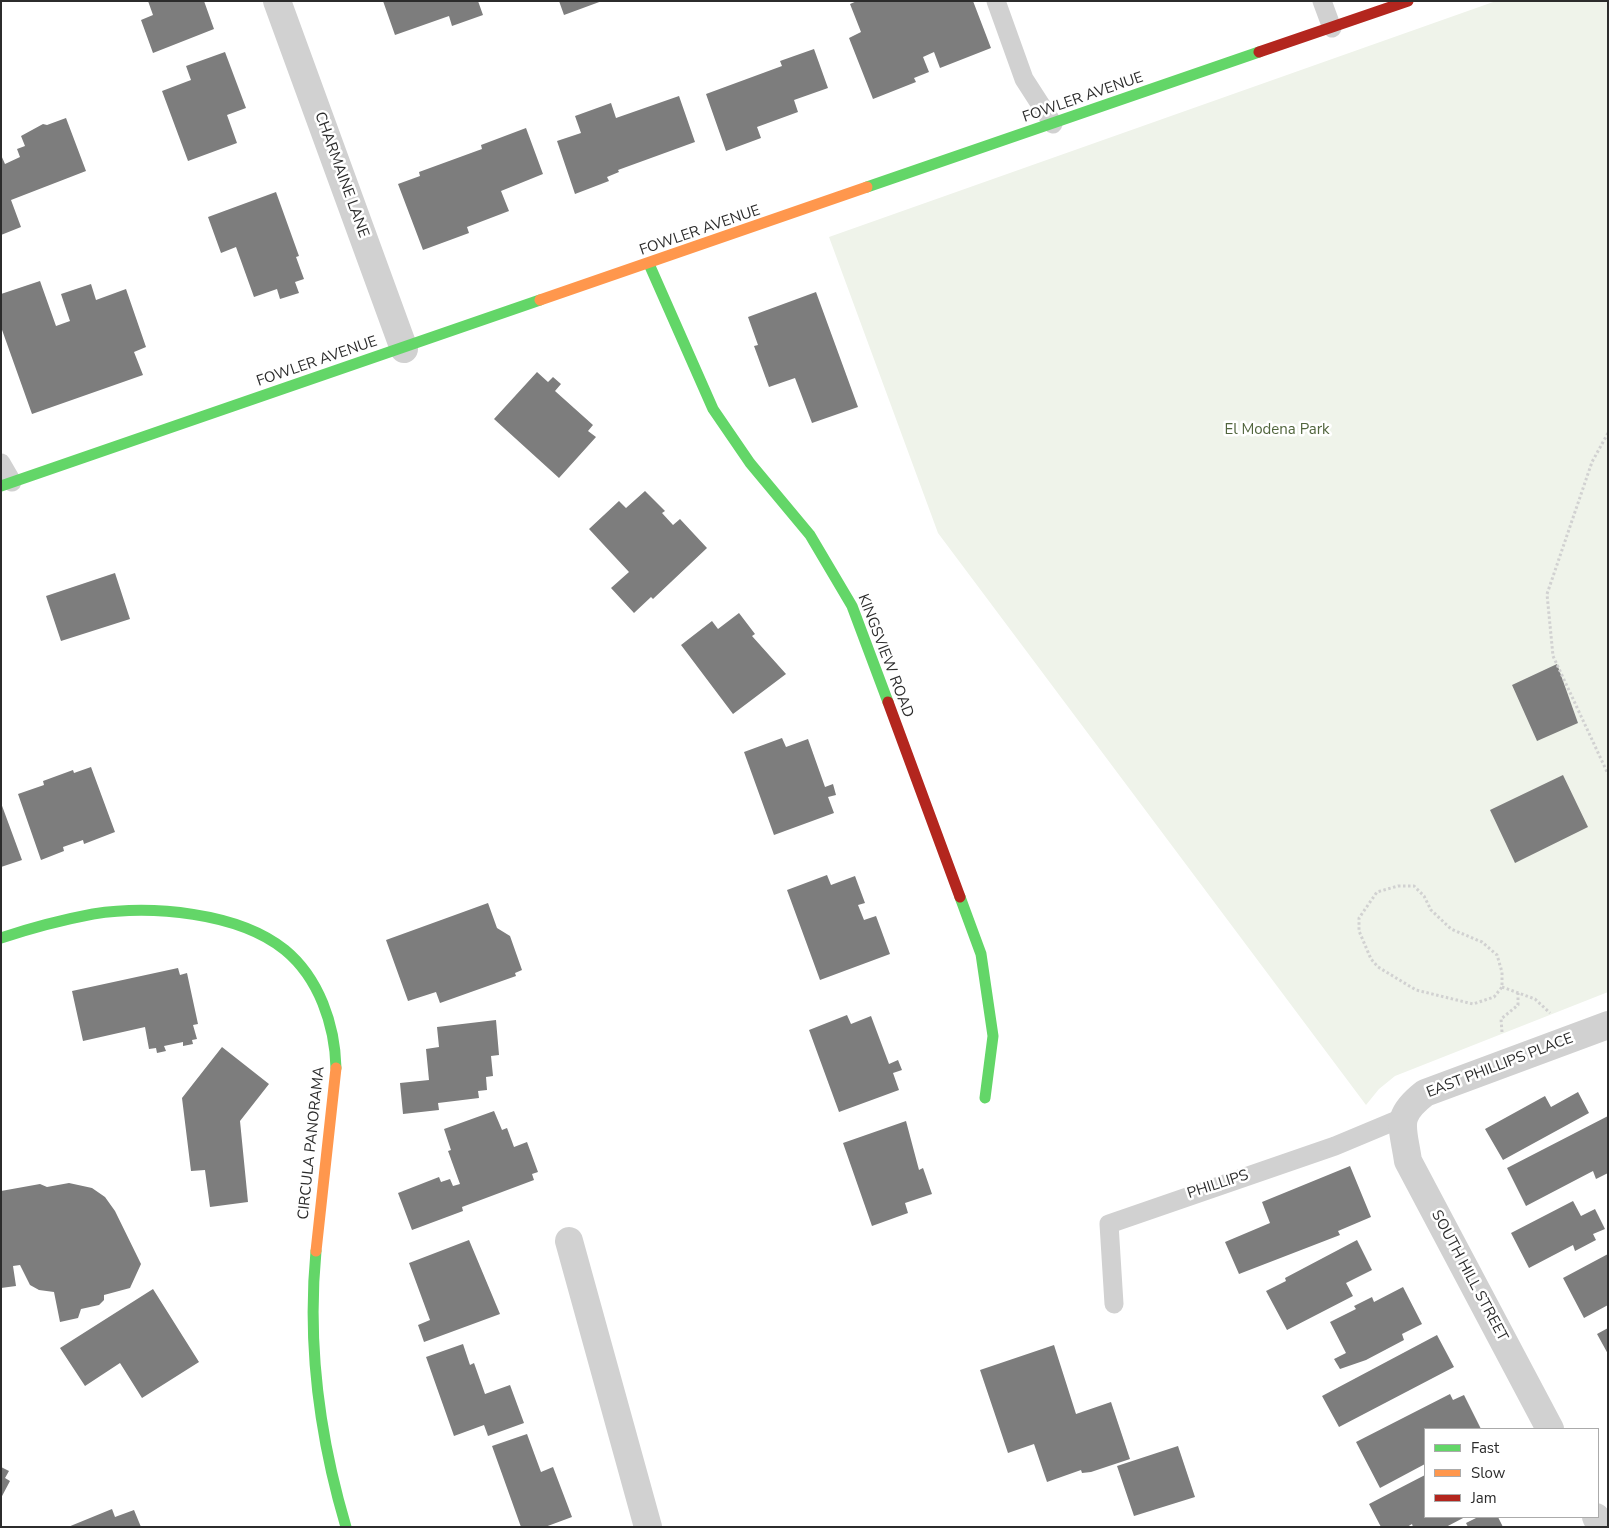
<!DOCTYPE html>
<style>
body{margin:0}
#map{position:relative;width:1609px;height:1528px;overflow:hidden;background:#fff;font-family:"Nunito Sans",sans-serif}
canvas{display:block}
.frame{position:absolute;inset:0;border:2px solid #2c2c2c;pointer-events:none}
.legend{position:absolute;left:1424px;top:1428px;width:175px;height:90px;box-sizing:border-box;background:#fff;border:1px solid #ababab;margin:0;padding:6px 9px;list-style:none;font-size:15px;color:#2c2c2c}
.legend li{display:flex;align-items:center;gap:10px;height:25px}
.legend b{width:25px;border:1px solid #ababab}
</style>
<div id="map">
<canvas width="1609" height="1528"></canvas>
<div class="frame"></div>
<ul class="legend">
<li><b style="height:6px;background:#63d668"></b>Fast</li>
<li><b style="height:6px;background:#ff974d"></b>Slow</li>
<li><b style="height:6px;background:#b3261e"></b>Jam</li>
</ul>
</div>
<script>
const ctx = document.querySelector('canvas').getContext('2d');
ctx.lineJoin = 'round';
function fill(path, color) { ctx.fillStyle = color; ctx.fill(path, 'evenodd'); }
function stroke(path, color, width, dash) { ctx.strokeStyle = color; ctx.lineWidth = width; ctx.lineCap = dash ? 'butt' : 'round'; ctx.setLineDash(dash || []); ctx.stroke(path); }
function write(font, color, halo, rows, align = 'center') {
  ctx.font = font + ' "Nunito Sans",sans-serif'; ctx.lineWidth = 5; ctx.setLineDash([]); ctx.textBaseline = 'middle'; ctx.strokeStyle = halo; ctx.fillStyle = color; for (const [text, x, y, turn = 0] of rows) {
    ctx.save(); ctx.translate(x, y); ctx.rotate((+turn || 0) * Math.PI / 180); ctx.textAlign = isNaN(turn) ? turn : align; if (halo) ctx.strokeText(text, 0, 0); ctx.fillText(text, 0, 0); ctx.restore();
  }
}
fill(new Path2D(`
 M1496,1h112v991l-213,84 -16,13 -13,16 -428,-572 -109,-296z`), '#eff3ea');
fill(new Path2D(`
 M148,1h56l10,28 -61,24 -12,-33 12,-5z
 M383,1h95l5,14 -31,11 -3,-10 -54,19z
 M559,1h43l-38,14z
 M857,1h116l18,47 -51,20 -6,-16 -11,5 6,15 -15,6 2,4 -43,17 -24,-61 12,-6 -11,-28z
 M814,49l14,39 -34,12 4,12 -41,15 4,11 -35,13 -20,-57 76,-28 -2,-5z
 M225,52l21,56 -19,7 10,28 -49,18 -26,-70 29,-11 -5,-14z
 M679,96l16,46 -77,28 1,2 -12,5 2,4 -34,13 -18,-53 24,-8 -6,-17 36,-13 5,15z
 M66,118l20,53 -75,29 10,27 -20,8v-80l4,9 15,-7 -3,-8 8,-3 -4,-10 22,-12 4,1z
 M526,128l17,46 -42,17 8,20 -42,16 2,6 -46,17 -25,-66 22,-8 -1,-4 63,-23 -1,-4z
 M276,192l23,64 -3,1 8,22 -9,3 4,11 -19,6 -3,-10 -23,8 -18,-50 -15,6 -13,-36z
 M40,281l16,45 14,-5 -9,-27 30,-10 5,16 30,-11 20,58 -12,5 9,23 -111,39 -31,-87v-33z
 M816,292l42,115 -46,16 -17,-45 -26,9 -15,-41 4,-1 -10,-28z
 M537,372l11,10 5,-5 8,7 -6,7 38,34 -5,6 8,6 -37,41 -65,-59z
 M645,491l20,20 -3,2 11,12 7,-6 27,29 -54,51 -2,-2 -17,16 -23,-25 18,-16 -40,-43 30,-28 7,7z
 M115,573l15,46 -69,22 -15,-45z
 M739,613l16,21 -3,2 34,38 -53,40 -52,-69 31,-24 6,8z
 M1557,664l21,59 -41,18 -25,-56z
 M782,738l4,9 22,-8 17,48 8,-3 3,11 -8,2 6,16 -60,22 -30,-83z
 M91,767l24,65 -31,12 -1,-4 -20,7 1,4 -23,9 -23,-66 26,-9 -1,-4 30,-11 1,3z
 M1563,775l25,52 -73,36 -25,-53z
 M1,803l21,57 -21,7z
 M827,875l4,10 24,-9 10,27 -7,2 6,15 12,-4 14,38 -70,26 -33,-90z
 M488,903l9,25 13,8 12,34 -7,3 1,3 -76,27 -4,-11 -28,9 -22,-61z
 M178,968l2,7 7,-2 11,51 -5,1 4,14 -5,1 1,4 -10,2v-4l-19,4 2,5 -9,2 -1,-5 -7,1 -4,-22 -62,14 -11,-50z
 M847,1015l4,9 20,-8 18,48 9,-4 4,10 -9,3 6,17 -60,22 -30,-82z
 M496,1020l3,35 -8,1 2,20 -7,1 1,13 -9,1 1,7 -41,5 1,7 -36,4 -3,-31 29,-3 -3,-31 13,-2 -2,-20z
 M222,1047l47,37 -29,37 8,81 -38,5 -5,-37 -14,1 -9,-73z
 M1578,1092l11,21 -86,47 -18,-31 60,-33 6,11z
 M494,1111l8,19 5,-2 7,19 13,-5 11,30 -6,2 2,6 -72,27 1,4 -51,19 -14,-37 41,-16 2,5 9,-3 3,7 7,-2 -12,-33 3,-1 -7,-21z
 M1608,1116v57l-12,6 -3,-8 -67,35 -19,-38z
 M906,1121l13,49 4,-2 9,26 -27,9 3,10 -36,13 -29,-83z
 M1350,1166l21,51 -33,14 2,4 -101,39 -14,-32 45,-19 -8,-21z
 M69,1183l23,5 13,9 10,14 26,53 -11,24 -26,7v5l-5,5 -18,4 -3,9 -18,4 -6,-30 -15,-2 -9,-5 -10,-20 -7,1 3,20 -15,2v-97l39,-7 7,3z
 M1573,1201l8,15 14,-7 10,20 -12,5 3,6 -21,11 -2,-6 -44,23 -18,-35z
 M469,1240l31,74 -76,28 -6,-17 12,-5 -21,-57z
 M1357,1240l15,30 -26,13 7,13 -66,34 -21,-39 20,-10 -1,-3z
 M1608,1254v51l-24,13 -21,-40z
 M1403,1287l19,37 -20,10 2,6 -38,20 -26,9 -6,-10 12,-6 -16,-31 26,-13 -2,-3 18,-9 2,5z
 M153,1289l46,73 -57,36 -22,-35 -35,23 -25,-38z
 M1608,1328v26l-11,-20z
 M1437,1335l17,32 -115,60 -17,-31z
 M463,1344l7,21 4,-2 11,31 25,-9 14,38 -36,13 -4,-11 -30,11 -28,-79z
 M1054,1345l22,69 35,-12 19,57 -39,13 -9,1 -1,-3 -34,12 -13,-38 -26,9 -28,-83z
 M1450,1394l3,6 11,-5 17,34h-56v35l-45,24 -24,-46z
 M527,1434l14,38 12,-5 19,50 -27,10h-24l-29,-81z
 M1178,1446l17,51 -61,19 -17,-50z
 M1,1467l8,4 -4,7 5,3 -9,17z
 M1425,1475v42h40l-19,10h-33l-1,-3 -5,3h-26l-12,-23z
 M112,1509l3,8 19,-7 7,17h-73z
 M1478,1517h20l5,10h-35l-2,-4z`), '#7d7d7d');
stroke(new Path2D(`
 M1608,433l-16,29 -45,132 6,62 55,118
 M1398,886h16l10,10 7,14 20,19 31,13 15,13 5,17v15l-8,10 -21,7 -57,-14 -38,-23 -7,-8 -12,-28v-13l18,-26z
 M1502,987l33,12 15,14
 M1502,1032l-1,-13 17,-14v-12`), '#d1d1d1', 3, [2.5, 2.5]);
stroke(new Path2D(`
 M996,1l28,78 29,45
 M1322,1l10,27
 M1,463l11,19
 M1114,1304l-5,-80 226,-78 67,-28`), '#d1d1d1', 19);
stroke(new Path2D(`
 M277,1l127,348
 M569,1241l79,286
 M1550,1429l-142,-268c-5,-35 -14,-44 17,-68l183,-68
 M1596,1517l5,10`), '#d1d1d1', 28);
stroke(new Path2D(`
 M867,187l392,-135
 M649,264l64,145 37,54 60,72 42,71 36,96
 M1,486l539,-186
 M960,897l21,57 12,82 -8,62
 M1,938c30,-10 60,-18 92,-24 58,-9 145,-2 192,36 34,28 50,75 51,118
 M316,1251c-9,94 3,185 30,276`), '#63d668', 11);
stroke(new Path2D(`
 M540,300l327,-113
 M316,1251l20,-183`), '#ff974d', 11);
stroke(new Path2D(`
 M1259,52l149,-51
 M888,702l72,195`), '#b3261e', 11);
write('15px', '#2c2c2c', '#fff', [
 ["FOWLER AVENUE",1083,98,-19],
 ["CHARMAINE LANE",341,175,70],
 ["FOWLER AVENUE",700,231,-19],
 ["FOWLER AVENUE",317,362,-19],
 ["KINGSVIEW ROAD",885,656,69],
 ["EAST PHILLIPS PLACE",1500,1066,-21],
 ["CIRCULA PANORAMA",312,1143,-84],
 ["PHILLIPS",1218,1185,-18],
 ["SOUTH HILL STREET",1469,1276,62]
]);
write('15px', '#50643c', '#fff', [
 ["El Modena Park",1277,430]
]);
</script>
